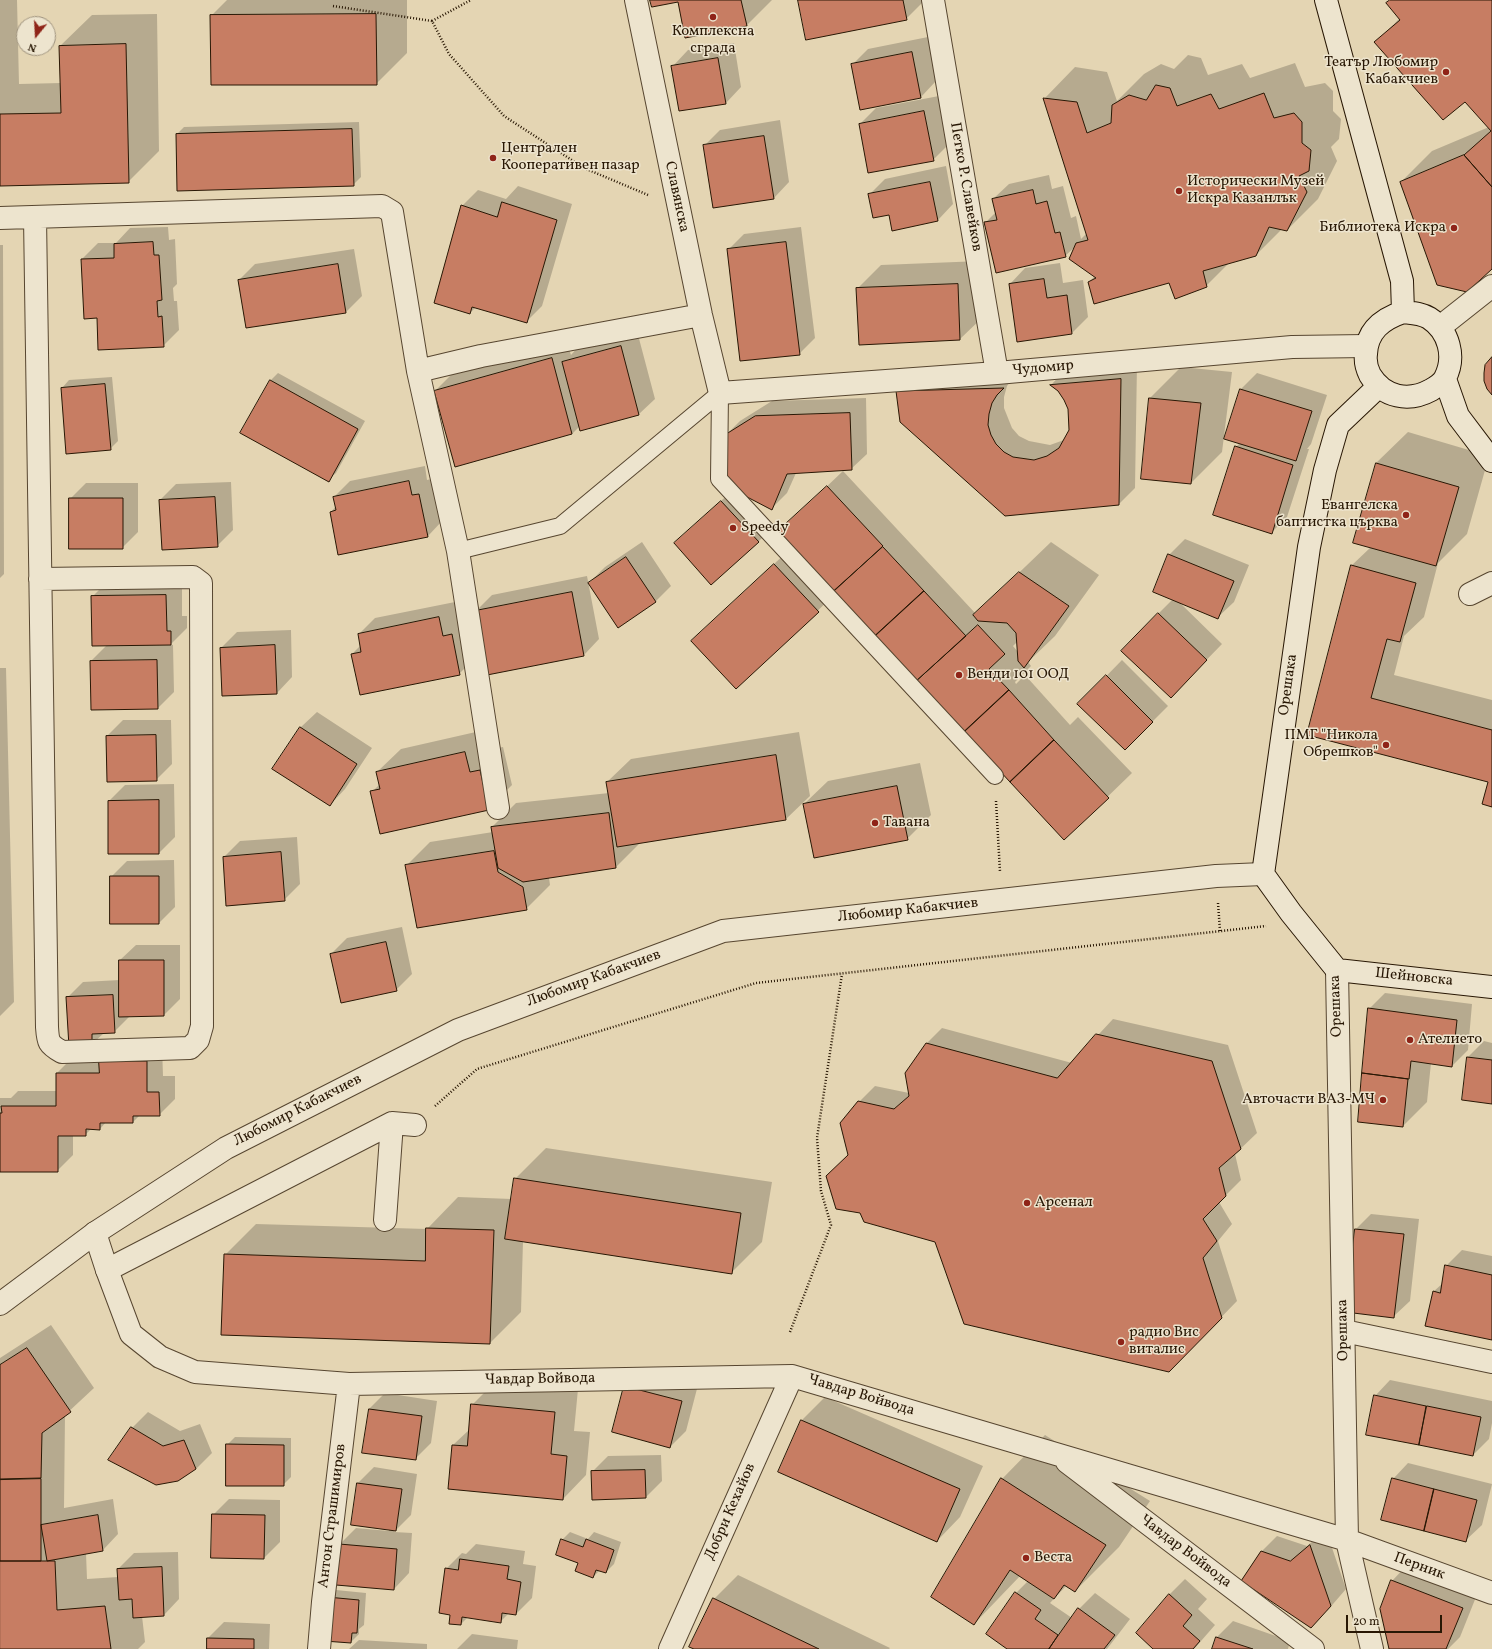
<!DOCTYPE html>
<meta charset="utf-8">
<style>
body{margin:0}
#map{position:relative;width:1492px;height:1649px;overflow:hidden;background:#e4d5b3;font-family:Vollkorn,serif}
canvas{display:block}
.north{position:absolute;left:16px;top:16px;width:40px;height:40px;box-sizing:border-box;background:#ede4ce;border:1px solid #9e927d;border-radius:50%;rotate:198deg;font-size:11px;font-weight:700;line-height:16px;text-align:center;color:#281704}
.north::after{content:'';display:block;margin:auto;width:14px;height:18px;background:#8f2418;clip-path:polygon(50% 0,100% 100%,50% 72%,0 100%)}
.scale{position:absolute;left:1346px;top:1615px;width:96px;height:18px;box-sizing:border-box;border:2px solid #281704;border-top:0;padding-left:5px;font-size:12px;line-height:14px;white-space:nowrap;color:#281704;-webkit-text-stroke:3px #ede4ce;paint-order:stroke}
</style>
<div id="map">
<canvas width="1492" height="1649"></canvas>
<div class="north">N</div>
<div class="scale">20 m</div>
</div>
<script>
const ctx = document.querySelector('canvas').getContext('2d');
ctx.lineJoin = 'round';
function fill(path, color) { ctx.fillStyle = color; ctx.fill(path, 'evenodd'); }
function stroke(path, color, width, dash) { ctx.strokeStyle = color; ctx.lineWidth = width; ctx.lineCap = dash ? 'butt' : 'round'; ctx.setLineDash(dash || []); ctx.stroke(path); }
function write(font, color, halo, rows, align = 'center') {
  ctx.font = font + ' Vollkorn,serif'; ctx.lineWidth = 3; ctx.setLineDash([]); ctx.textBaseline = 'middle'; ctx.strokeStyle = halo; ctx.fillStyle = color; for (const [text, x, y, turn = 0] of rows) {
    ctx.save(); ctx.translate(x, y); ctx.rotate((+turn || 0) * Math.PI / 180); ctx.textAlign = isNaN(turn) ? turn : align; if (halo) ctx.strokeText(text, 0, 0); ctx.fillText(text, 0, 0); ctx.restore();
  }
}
fill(new Path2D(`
 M0,0h17l2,84 42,-1 -1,-37 32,-31 65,-1 2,137 -31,31 -128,3z
 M227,0h180v53l-31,31 -165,-68z
 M652,0h120l-26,26 -67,-25z
 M799,0h126l-19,19z
 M1391,0h101v268l-91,-86 31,-31 57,-24 -24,-27 -89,-58 24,-24z
 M928,37l8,44 -15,16 -69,-32 16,-16z
 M734,43l7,44 -15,16 -53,-37 15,-16z
 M1188,55l13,3 7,17 34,-11 8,14 45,-15 10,24 20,-4 8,8v20l8,8 -2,20 -8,8 6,14 -19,38 -31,31 -5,-1 -26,26 -27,8 -23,23 -37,-4h-80l6,-6 -19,-30 -11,10 -80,-33 11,-11 -3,-13 16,-15 40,-9 3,14 11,-3 8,32 5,-2 5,23 6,-6 -42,-135 30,-31 32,5 10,29 27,-27 17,-10 13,5z
 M939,96l10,48 -16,16 -73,-36 16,-16z
 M780,120l9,62 -15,16 -70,-52 16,-16z
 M359,122l2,55 -8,8 -176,-51 7,-7z
 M946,166l7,38 -15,16 -69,-25 16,-16z
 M518,186l54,18 -30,102 -16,16 -50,-15 -6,6 -8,-107 16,-16 28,9z
 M168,227l1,13 6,-1 2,45 -4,4 1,13h3l2,29 -16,16 -65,-29 -16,-58 16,-16h18l14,-15z
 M801,227l14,111 -16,16 -71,-104 16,-16z
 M0,245h3l1,329 -4,4z
 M354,249l8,47 -16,16 -99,15 -8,-47 16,-16z
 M981,261l3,55 -24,23 -100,5 -3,-55 24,-24z
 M1060,263l3,20 20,-3 5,37 -16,16 -62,-49 15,-16z
 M637,331l18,68 -16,15 -59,12 -8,8 -137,-43 16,-16 116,-32 4,12 8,-9z
 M1137,364l-2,124 -16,16 -114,11 -108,-124 115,-12 -5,7 -3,11v11l8,20 7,8 10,5 21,4 14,-5 5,-10v-21l-4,-10 -7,-8 -7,-6 15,-16z
 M1181,367l51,5 -10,80 -31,31 -49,-5 8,-80z
 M278,373l87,48 -29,52 -8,7 -58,-99z
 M1257,373l70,22 -16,49 -4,5h2l-22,68 -16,16 -35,-86 4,-4 -15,-5 16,-49z
 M112,377l6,64 -8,8 -48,-61 7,-8z
 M866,398l1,56 -16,15 -55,4 -9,20 -16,16 -25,-13 28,30 -16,16 -83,1 59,-54 -10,-52 16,-16 32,-20z
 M1408,432l81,24 -22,78 -29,29 -14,54 -20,19 -10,39 98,25v106l-3,-25 -181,-47 43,-168 20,-19 5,-84z
 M425,466l2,14 8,-2 8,42 -15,16 -97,-24 5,-6 -2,-9 16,-16z
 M843,471l133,143 75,-72 48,33 -44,61 -27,26 3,4 -16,16 1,2 9,-9 45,50 8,-8 54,56 -68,66 -138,-166 -1,-1 -9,7 -136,-148zM1018,641v11l-5,-6z
 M231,482l2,48 -16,16 -57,-46 16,-16z
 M86,483h52v49l-16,16 -52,-49z
 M1185,539l64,26 -15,37 -16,15 -40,-16 44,43 -36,37 -28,-67 15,-15 -4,-44z
 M642,542l29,44 -16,16 -66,-19 16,-16z
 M790,549l44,46 -97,93 -29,-62z
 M587,576l12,63 -15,16 -108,-44 16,-16z
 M182,579v37h5v12l-17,17h3l1,47 -16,16 -67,-47 16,-16 -15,-48 16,-16z
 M455,602l20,56 -16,16 -107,-20 9,-9 -2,-11 16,-16z
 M291,630l1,47 -15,16 -56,-45 16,-16z
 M1122,660l46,46 -43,43 -46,-45z
 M0,668h6l8,334 -14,14z
 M317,712l55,36 -27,41 -15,16 -56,-36 27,-42z
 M123,720h48l1,44 -16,16 -49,-44z
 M489,729l4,20 10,-2 9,38 -24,24 -116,-17 8,-8 -3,-12 24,-23z
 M799,732l11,64 -24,23 -146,24 -24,24 -67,11 1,7 -24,24 -120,-43 24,-24 63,-10 -1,-5 24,-24 93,-10 -2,-11 24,-23z
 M920,763l11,52 -24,24 -103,-35 24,-23z
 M174,784l1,53 -16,16h-50v-52l16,-16z
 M297,837l3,47 -16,16 -60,-43 16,-16z
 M174,860l1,47 -16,16 -48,-46 16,-16z
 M402,927l10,47 -16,16 -65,-36 16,-16z
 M136,945h44v54l-16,16 -34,1 -16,16 -10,1 -12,11 -25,-46 16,-16 37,-2v-20z
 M1385,993l87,11 -4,46 -16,16 -21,-3 -4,39 -24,24 -40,-52 6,-65z
 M1113,1019l115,26 29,88 -22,21 6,26 -22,22 13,22 -14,17 19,60 -68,70 -233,-130 -87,-86 10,-53 16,-16 34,7 17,-49 16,-16 130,35z
 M1484,1041l8,2v60l-24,-46z
 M162,1046l1,30h12v23l-16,16h-19l-7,7h-27l-6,7 -8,-1 -7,7h-12v20l-16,16h-57v-73h11l7,-7h39v-18l16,-16z
 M546,1148l226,34 -10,60 -31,31 -208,-32 -2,71 -31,31 -265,-88 31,-31 171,5 31,-32 54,2 3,-20z
 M1371,1214l48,5 -9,82 -16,15 -39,-86z
 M1462,1250l30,6v83l-59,-47 10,-9 3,-17z
 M51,1325l43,63 -29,27 -1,93 49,-9 5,35 -15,16 -17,3 1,26 31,-2v-8l16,-16 44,-1 1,47 -15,16 -22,1 3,26 -7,7h-138v-291z
 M1390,1380l102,21v22l-3,16 -16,16 -106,-21 8,-38z
 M496,1381l82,8 -4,42 16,1 -4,43 -23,24 -110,-54 17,-16 2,-24z
 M698,1385l-12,46 -16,16 -45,-60z
 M385,1393l52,8 -6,42 -16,16 -52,-7 6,-43z
 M825,1397l158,69 -23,51 -23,24 -135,-121z
 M148,1412l32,19 20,-7 12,29 -16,16 -64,-41z
 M1045,1435l105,66 -31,46 -44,44 -8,-6 -17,18 22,15 7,-9 16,-16 35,26 -23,30h-99l8,-56 12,-12 -8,-5 -46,48 28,-145z
 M235,1437l56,1v39l-8,8 -56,-40z
 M661,1455l1,26 -16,16 -54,-25 16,-16z
 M1408,1463l84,21 -10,41 -16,15 -73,-61z
 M374,1467l43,7 -6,41 -17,17 18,1 -3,40 -15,16 -54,-45 16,-16 33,3v-2l-37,-5 6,-41z
 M229,1499l51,1v42l-16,16 -51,-43z
 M1326,1530l20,59 -19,22 -66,-59 16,-16 30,10z
 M570,1532l18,7 6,-7 27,10 -7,22 -8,8 -6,-2 -7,7 -14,-14 -17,-23z
 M476,1544l49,7 -2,13 13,2 -4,32 -16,16 -7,-1 -9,9 -32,-5 -7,7 -15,-55 16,-16 4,1z
 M1407,1565l71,27 -18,45 -12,12h-58l2,-68z
 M738,1575l152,73 -1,1h-193l18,-50z
 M1185,1579l22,20 -9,10 17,16 -21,24h-39l14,-54z
 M336,1590l30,3 -2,32 -5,4v5l-8,8 -23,-44z
 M1233,1621l57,20 -2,8h-74l3,-12z
 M224,1622l46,2 -1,25h-61v-11z
 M472,1634l46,6 -1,9h-60z
 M359,1640l68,4v5h-78z`), '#0003');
const building = new Path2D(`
 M650,0h91l6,26 -62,12 -7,-36 -26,5z
 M798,0h105l4,20 -101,20z
 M1390,0h102v187l-28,-32 27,-24 -26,-29 -22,18 -69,-78 26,-22 -14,-17z
 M376,14l1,71h-166l-1,-70z
 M126,44l3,139 -129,3v-72l61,-1 -2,-67z
 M912,52l9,46 -61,12 -9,-46z
 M718,58l8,46 -47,7 -8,-45z
 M1156,85l14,3 7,18 34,-12 8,15 45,-16 10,25 20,-5 8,9v21l9,7 -2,21 -10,5 8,16 -20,39 -18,-4 -13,29 -53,15 4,16 -32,12 -6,-16 -75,21 -6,-22 8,-4 -27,-19 7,-16 12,-3 -45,-142 34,4 10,31 24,-10 1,-18 17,-10 17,5z
 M924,111l10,50 -66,12 -9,-49z
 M352,129l2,57 -177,5 -1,-57z
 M764,136l10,63 -61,9 -10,-63z
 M1464,155l28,32v82l-25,23 -30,-7 -37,-103z
 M930,182l8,39 -46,10 -3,-16 -16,3 -5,-24z
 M1033,190l3,14 11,-3 8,32 5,-1 6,25 -70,16 -12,-51 13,-2 -5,-21z
 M502,202l55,18 -30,103 -55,-16 -2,7 -36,-11 27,-98 36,12z
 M153,242l1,13h5l3,45 -5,1 1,16 4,-1 2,31 -66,3 -1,-32 -13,1 -3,-60 33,-1v-14z
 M786,242l14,113 -60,6 -13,-112z
 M338,264l8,49 -100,15 -8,-48z
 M1044,279l3,19 20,-3 5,39 -55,8 -8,-58z
 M958,284l2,56 -101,5 -3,-57z
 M621,346l18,69 -59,16 -18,-69z
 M1492,357v38l-5,-6 -3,-8v-8l1,-8z
 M552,358l20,76 -117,33 -21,-76z
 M1121,379l-2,126 -114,11 -105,-94 -4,-31 108,-3 -7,7 -5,8 -3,11 -1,11 3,10 5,9 8,8 9,5 21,3 13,-4 12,-8 10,-18 -1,-21 -4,-9 -6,-9 -8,-6z
 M270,380l88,49 -29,53 -89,-49z
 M105,384l6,66 -45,4 -5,-66z
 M1240,389l72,22 -16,50 -72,-22z
 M1149,398l52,5 -10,81 -50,-5z
 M850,413l2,57 -65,4 -15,36 -44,-23 -5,-51 32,-20z
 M1235,446l58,19 -21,69 -59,-19z
 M1376,463l83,24 -23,79 -83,-23z
 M409,481l3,14 7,-1 9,43 -90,18 -8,-43 6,-2 -3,-13z
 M827,486l56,60 -49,45 -56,-60z
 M215,497l3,50 -56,3 -3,-50z
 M69,498h54v51h-54z
 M721,501l38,41 -48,43 -37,-42z
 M883,547l41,44 -49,45 -41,-45z
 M1168,554l66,27 -16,38 -65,-27z
 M626,557l30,45 -38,26 -30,-45z
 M774,564l45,48 -83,77 -45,-48z
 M1351,565l65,18 -16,59 -13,-3 -16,59 121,32v77l-10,-3 6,-22 -181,-47z
 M1019,572l50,34 -45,62 -6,-7 -2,-28 -9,-10 -29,-2 -5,-6z
 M924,591l42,45 -50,45 -41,-45z
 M572,592l12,64 -97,19 -12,-64z
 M166,595l1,36h4v14l-79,1 -1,-50z
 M1158,613l49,47 -36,38 -50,-47z
 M439,617l4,19 9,-2 8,41 -100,20 -9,-41 10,-2 -3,-18z
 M978,625l27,29 -16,15 20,21 -45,42 -47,-51z
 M275,645l2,49 -55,2 -2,-48z
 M157,660l1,49 -67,1 -1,-49z
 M1106,675l47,47 -28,28 -48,-46z
 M1009,690l45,50 -44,42 -46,-50z
 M300,727l57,37 -27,42 -58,-37z
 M156,735l1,46 -50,1 -1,-46z
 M1054,740l55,58 -45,42 -54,-58z
 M465,752l5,20 10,-2 9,40 -109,24 -10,-43 10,-2 -4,-17z
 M776,755l10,65 -169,27 -11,-65z
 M897,786l11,54 -94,18 -11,-54z
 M159,800v54h-51v-53z
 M609,813l7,55 -93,14 -25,-14 -7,-41z
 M494,851l4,21 25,15 4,23 -110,18 -12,-63z
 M281,852l4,49 -59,5 -3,-49z
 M110,876h49v48h-49z
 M386,942l11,49 -56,12 -11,-49z
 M119,960h45v56l-45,1z
 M113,995l2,38 -23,1v11l-23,2 -3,-50z
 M1368,1008l89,12 -5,47 -41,-6 -2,18 -47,-6z
 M1096,1034l116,27 29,88 -22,19 7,28 -23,23 14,22 -14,17 19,60 -53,54 -205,-48 -29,-82 -71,-20 -4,-9 -24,-4 -10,-33 22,-21 -8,-32 18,-22 36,8 15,-13 -4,-23 21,-30 131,35z
 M1467,1057l25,3v44l-30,-4z
 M99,1061h48v31h12l1,24h-27v7h-33v7l-14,-1v7h-28v36h-58v-59h2l-1,-7h55v-33h43z
 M1362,1073l46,6 -5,48 -45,-5z
 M514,1178l227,35 -9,61 -227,-35z
 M426,1228l68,2 -4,114 -269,-9 3,-81 201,7z
 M1355,1229l49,5 -10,84 -49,-6z
 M1445,1265l47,10v65l-67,-14 8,-35 7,2z
 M27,1348l44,64 -29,21 -1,45 -41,1v-114z
 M624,1386l58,15 -12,47 -58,-16z
 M1374,1395l52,11 -7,39 -53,-10z
 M471,1404l84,8 -4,42 16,2 -4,44 -115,-11 4,-44 15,1z
 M1427,1406l54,11 -8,39 -54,-11z
 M369,1409l53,7 -6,44 -54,-7z
 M801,1420l159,69 -23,53 -159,-70z
 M131,1427l32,19 21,-6 12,29 -18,12 -22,4 -48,-25z
 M226,1444l58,1v41h-58z
 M645,1470l1,28 -54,2 -1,-29z
 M1001,1478l105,67 -31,47 -11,-7 -10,14 -44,-29 -36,55 -43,-28z
 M1392,1478l42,11 -10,42 -43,-11z
 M41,1479v82h-41v-81z
 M357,1483l45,6 -6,42 -45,-6z
 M1434,1489l43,11 -11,42 -42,-11z
 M212,1514l53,1 -1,44 -53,-1z
 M98,1515l5,36 -56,10 -6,-36z
 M561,1539l22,8 3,-8 28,11 -8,23 -10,-3 -3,8 -18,-7 3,-8 -22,-8z
 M339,1544l58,5 -3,41 -58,-5z
 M1310,1545l21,61 -20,22 -70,-47 20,-30 29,10z
 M460,1559l49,7 -2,13 14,3 -5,33 -14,-2 -1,10 -39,-6 -1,8 -12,-1 1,-9 -11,-2 6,-45 13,2z
 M0,1561h55l2,49 48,-4 6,43h-111z
 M162,1567l2,49 -31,2 -1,-19 -13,1 -2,-31z
 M1391,1580l72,28 -17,41h-57l-9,-40z
 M1015,1592l26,18 -6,9 23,16 -9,14h-42l-21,-15z
 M1169,1594l23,21 -9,11 17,15 -7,8h-40l-17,-16z
 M327,1597l32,3 -2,33h-5l-1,10 -27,-2z
 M713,1598l106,51h-125l-5,-2z
 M1078,1608l37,27 -11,14h-55z
 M1216,1637l37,12h-41z
 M207,1638l47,1v10h-47z`);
fill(building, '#c77d63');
stroke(building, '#281704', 1);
const service = new Path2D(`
 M720,393l-1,86 276,297
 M458,551l102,-25 160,-133`);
const pedestrian = new Path2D(`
 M1440,327l52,-41
 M1470,594l22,-11
 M385,1220l7,-97
 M107,1270l285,-147 23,2`);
const minor = new Path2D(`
 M636,0l65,315 19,78 277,-20 295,-26 74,-1
 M933,0l64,373
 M35,217l12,810c1,15 1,17 15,25l128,-4 8,-8 4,-14 -1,-443 -8,-6 -153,2
 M0,218l382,-12 10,6 26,159 40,180 40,257
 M418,371l63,-15 220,-41
 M1337,970l10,570 25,109
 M95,1233l12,37 24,64 29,23 35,15 154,12 443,-8 555,164 145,53
 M1344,1331l148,31
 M1067,1462l246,187
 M319,1649l4,-47 26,-218
 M670,1649l122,-273`);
const tertiary = new Path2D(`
 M0,1304l95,-71 131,-85 232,-118 265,-99 493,-55 47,-2`);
const secondary = new Path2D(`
 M1326,0l76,281 1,31
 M1403,312c9,1 18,1 26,6 20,13 27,39 16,60 -2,4 -9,9 -14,12 -22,12 -47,8 -61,-15 -3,-6 -5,-14 -4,-21 1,-23 16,-35 37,-42z
 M1445,379l13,37 34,45
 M1379,386l-41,39 -13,45 -16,77 -46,327 28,39 46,57 155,17`);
stroke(service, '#574630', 18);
stroke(pedestrian, '#574630', 24);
stroke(minor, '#574630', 24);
stroke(tertiary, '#574630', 24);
stroke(secondary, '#281704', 24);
stroke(new Path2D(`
 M333,6l99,15 17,33 55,62 80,52 64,27
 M432,21l39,-21
 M996,801l4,71
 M1218,903l2,28
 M435,1106l42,-37 279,-86 510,-57
 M790,1332l41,-107 -10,-34 -4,-53 25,-164`), '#281704', 2.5, [1, 2]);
stroke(service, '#ede4ce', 16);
stroke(pedestrian, '#ede4ce', 22);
stroke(minor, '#ede4ce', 22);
stroke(tertiary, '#ede4ce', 22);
stroke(secondary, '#ede4ce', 22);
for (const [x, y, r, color] of [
 [713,17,4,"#8f2418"],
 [1446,72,4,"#8f2418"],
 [493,158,4,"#8f2418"],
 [1179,191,4,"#8f2418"],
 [1454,228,4,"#8f2418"],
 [1406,515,4,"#8f2418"],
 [733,528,4,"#8f2418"],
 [959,675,4,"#8f2418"],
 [1386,745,4,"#8f2418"],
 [875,823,4,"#8f2418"],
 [1410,1040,4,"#8f2418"],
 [1383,1100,4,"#8f2418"],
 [1027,1203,4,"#8f2418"],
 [1121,1342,4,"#8f2418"],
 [1026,1558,4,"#8f2418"]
]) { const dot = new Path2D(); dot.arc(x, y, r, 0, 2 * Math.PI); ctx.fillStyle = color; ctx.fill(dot); stroke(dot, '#ede4ce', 1.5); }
write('15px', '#281704', '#ede4ce', [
 ["Комплексна",713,32,"center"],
 ["сграда",713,49,"center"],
 ["Театър Любомир",1438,63,"right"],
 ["Кабакчиев",1438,80,"right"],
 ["Централен",501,149],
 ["Кооперативен пазар",501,166],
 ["Исторически Музей",1187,182],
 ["Искра Казанлък",1187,199],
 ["Библиотека Искра",1446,228,"right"],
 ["Евангелска",1398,506,"right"],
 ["баптистка църква",1398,523,"right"],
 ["Speedy",741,528],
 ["Венди 101 ООД",967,675],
 ["ПМГ \"Никола",1378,736,"right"],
 ["Обрешков\"",1378,753,"right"],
 ["Тавана",883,823],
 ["Ателието",1418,1040],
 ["Авточасти ВАЗ-МЧ",1375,1100,"right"],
 ["Арсенал",1035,1203],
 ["радио Вис",1129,1333],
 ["виталис",1129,1350],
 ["Веста",1034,1558]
], 'left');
write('15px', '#281704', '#ede4ce', [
 ["Петко Р. Славейков",965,187,80],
 ["Славянска",676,197,78],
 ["Чудомир",1043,369,-5],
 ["Орешака",1289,685,-82],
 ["Любомир Кабакчиев",908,911,-6],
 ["Шейновска",1414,978,6],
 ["Любомир Кабакчиев",594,979,-20],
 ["Орешака",1337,1006,-92],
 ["Любомир Кабакчиев",298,1111,-27],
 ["Орешака",1344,1330,-91],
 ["Чавдар Войвода",540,1380,-1],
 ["Чавдар Войвода",861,1396,17],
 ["Добри Кехайов",731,1512,-66],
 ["Антон Страшимиров",333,1516,-83],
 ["Чавдар Войвода",1185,1552,37],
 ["Перник",1419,1567,20]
]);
</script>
